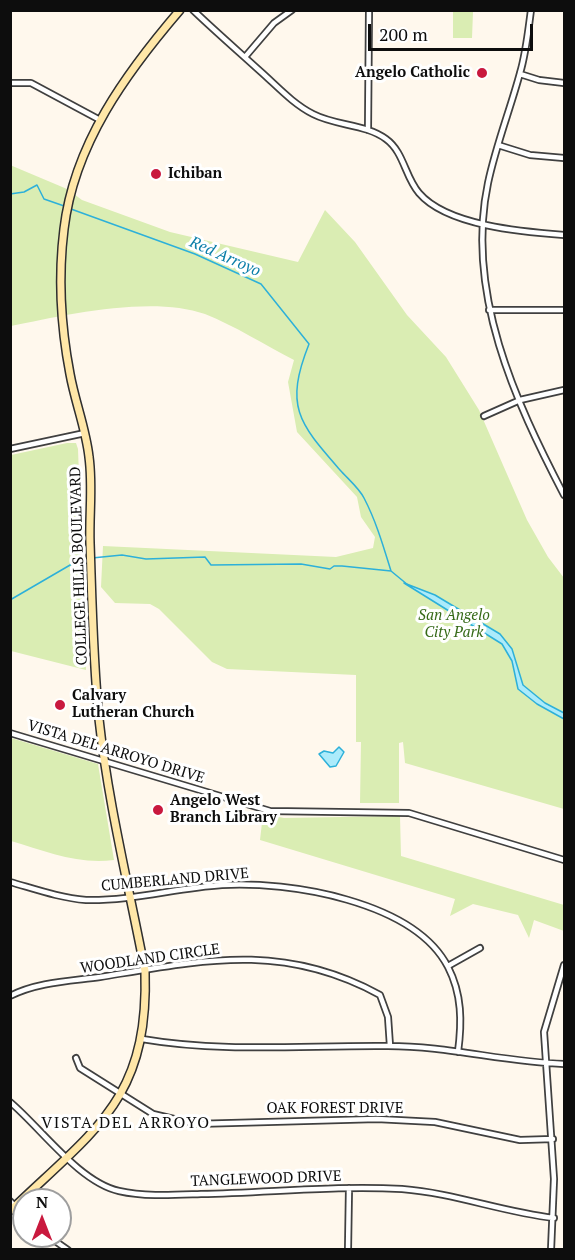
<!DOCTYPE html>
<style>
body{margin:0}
#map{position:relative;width:575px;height:1260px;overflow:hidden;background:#fff8ed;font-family:"PT Serif",serif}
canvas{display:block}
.frame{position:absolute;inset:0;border:12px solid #0d0d0d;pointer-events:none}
.north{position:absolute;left:12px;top:1188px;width:60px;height:60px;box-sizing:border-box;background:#fff;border:2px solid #9e9e9e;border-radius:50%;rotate:0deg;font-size:16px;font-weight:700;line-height:24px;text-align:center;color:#0d0d0d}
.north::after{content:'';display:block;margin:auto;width:21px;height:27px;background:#c9193e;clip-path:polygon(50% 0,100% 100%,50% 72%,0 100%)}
.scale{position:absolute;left:368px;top:24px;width:165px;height:27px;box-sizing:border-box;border:3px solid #0d0d0d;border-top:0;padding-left:8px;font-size:18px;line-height:21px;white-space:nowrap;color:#0d0d0d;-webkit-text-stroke:4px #fff;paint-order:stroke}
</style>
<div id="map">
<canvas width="575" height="1260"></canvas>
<div class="frame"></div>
<div class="north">N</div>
<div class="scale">200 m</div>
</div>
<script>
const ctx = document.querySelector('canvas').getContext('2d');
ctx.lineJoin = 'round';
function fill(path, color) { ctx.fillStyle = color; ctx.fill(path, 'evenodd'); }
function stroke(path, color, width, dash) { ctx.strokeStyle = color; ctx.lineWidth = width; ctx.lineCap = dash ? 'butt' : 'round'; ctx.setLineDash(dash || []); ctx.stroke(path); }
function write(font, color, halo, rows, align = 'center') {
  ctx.font = font + ' "PT Serif",serif'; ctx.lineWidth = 6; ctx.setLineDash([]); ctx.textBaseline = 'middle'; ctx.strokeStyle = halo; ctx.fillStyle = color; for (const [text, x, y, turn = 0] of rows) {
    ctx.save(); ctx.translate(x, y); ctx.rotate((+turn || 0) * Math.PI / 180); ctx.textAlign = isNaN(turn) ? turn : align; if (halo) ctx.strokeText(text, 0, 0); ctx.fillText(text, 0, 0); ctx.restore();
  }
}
fill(new Path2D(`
 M453,12h20l-1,26h-19z
 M10,165l57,24 15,11 88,32 128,30 27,-52 30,32 52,73 39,42 33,53 48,110 21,37 16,21v231l-159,-46 -2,-21 -4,1v60h-39l1,-61h-5v-67l-129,-6 -15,-7 -53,-53 -9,-5 -35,-1 -14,-16 2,-41 233,11 37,-9 2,-11 -14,-20 -4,-20 -60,-65 -9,-50 6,-22c-29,-15 -59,-34 -89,-46 -53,-19 -141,1 -194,12z
 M67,443h9l2,6 8,221 -75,-19v-196z
 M11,738l87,26 16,96c-36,5 -69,-9 -103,-19z
 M263,814l21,4 116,-2 1,40 163,49v26l-30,-11 -5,18 -11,-23 -45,-11 -23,12 5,-17 -195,-59z`), '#daedb3');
const water = new Path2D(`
 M404,583l31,12 65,39 12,15 11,36 22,18 19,10v6l-27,-15 -19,-15 -6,-28 -10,-17z
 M339,747l5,5 -8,14 -6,1 -11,-13 5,-3 9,2z`);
fill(water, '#acebfb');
stroke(water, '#2db0d9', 1.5);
stroke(new Path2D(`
 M10,194l14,-2 13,-7 7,14 23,8
 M71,209l124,45 66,30 48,60c-25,63 -10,79 31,126 8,9 19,18 24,28 12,23 19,47 27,73
 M92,558l30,-3 24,4 59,-2 6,8 90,-1 29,5 4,-3h8l49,5 17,14
 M10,600l67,-39 10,-2`), '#2db0d9', 1.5);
const street = new Path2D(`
 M193,10c22,21 45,41 67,61 17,15 33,33 53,43 23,12 53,10 73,25 18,13 19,38 33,54 28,33 105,39 145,42
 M531,10c-3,22 -5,43 -11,63 -10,37 -24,72 -32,110 -23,109 27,218 76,312
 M245,57l29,-34 18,-13
 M520,74l19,6 25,3
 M10,83h21l69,37
 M368,130l1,-120
 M498,145l32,10 34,3
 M489,310h75
 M484,416l36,-16 44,-10
 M10,449l75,-16
 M10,733l260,78 139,2 155,47
 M10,882c25,7 50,16 76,18 46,1 90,-12 136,-15 67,-4 192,16 226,82 14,27 14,55 10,85
 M448,966l32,-18
 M10,996c27,-14 61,-15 90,-19 104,-17 183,-35 280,18l8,22 2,29
 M142,1039c81,14 164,6 246,7 59,0 117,16 176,18
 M76,1058l4,10 73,46 42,10 182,-5 58,3 85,18 33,-1
 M10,1102c31,26 69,80 109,89 26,6 55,4 82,3 67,-1 134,-9 201,-5 52,4 100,23 152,29
 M10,1201l14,14
 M48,1236l20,14
 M348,1250l1,-62
 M551,1250l3,-71 -10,-147 20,-67`);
const secondary = new Path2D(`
 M10,1211c85,-82 139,-111 135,-240 -16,-84 -37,-168 -46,-252 -6,-58 -7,-118 -9,-176 -1,-29 3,-57 -1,-86 -3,-28 -14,-55 -19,-83 -9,-47 -12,-97 -6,-145 10,-85 62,-156 116,-219`);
stroke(street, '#404040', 8);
stroke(secondary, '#2f2f2f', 10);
stroke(street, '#fff', 4.5);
stroke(secondary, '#ffe7a8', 7);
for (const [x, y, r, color] of [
 [482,73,6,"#c9193e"],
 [156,174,6,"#c9193e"],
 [60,705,6,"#c9193e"],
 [158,810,6,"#c9193e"]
]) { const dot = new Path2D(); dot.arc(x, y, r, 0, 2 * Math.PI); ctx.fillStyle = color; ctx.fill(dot); stroke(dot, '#fff', 2); }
write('bold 15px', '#0d0d0d', '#fff', [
 ["Angelo Catholic",470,73,"right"],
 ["Ichiban",168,174],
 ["Calvary",72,696],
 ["Lutheran Church",72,713],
 ["Angelo West",170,801],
 ["Branch Library",170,818]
], 'left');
write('15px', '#0d0d0d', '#fff', [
 ["COLLEGE HILLS BOULEVARD",79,566,-92],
 ["VISTA DEL ARROYO DRIVE",116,752,17],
 ["CUMBERLAND DRIVE",175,880,-5],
 ["WOODLAND CIRCLE",150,959,-8],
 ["OAK FOREST DRIVE",335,1109],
 ["TANGLEWOOD DRIVE",266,1179,-2]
]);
write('italic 15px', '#366a18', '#fff', [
 ["San Angelo",454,616],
 ["City Park",454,633]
]);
write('italic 16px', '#0b7ea9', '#fff', [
 ["Red Arroyo",225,257,24]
]);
ctx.letterSpacing = '1.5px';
write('16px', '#0d0d0d', '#fff', [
 ["VISTA DEL ARROYO",126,1123]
]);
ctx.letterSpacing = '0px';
</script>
